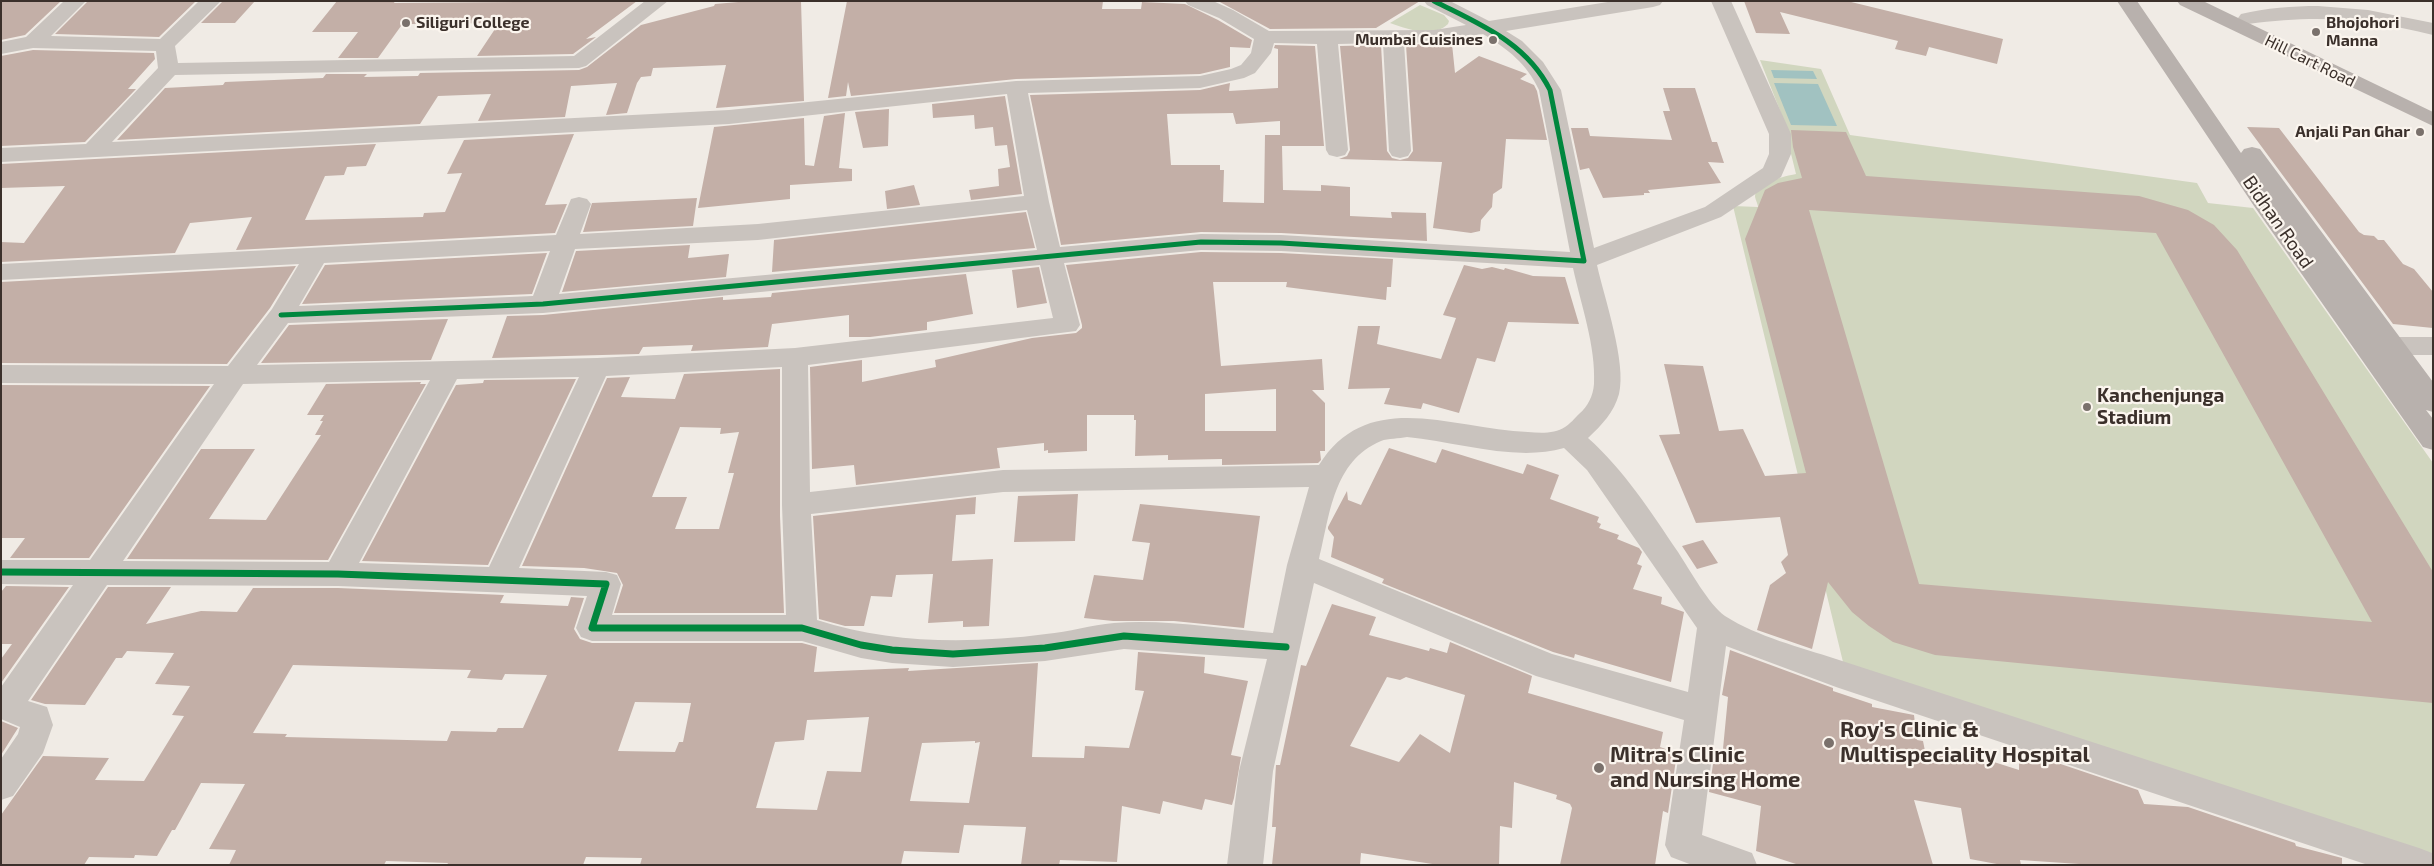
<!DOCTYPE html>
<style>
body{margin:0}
#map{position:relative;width:2434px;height:866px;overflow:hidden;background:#f0ebe5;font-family:"Exo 2",sans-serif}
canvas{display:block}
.frame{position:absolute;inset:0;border:2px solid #3b302b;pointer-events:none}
</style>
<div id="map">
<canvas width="2434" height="866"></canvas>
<div class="frame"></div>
</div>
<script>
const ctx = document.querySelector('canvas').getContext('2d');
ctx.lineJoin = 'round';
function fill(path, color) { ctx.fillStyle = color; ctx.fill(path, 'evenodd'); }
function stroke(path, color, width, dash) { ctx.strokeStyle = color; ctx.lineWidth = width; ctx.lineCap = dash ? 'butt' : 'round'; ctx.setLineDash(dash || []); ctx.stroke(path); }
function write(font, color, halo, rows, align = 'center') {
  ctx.font = font + ' "Exo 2",sans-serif'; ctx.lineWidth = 4.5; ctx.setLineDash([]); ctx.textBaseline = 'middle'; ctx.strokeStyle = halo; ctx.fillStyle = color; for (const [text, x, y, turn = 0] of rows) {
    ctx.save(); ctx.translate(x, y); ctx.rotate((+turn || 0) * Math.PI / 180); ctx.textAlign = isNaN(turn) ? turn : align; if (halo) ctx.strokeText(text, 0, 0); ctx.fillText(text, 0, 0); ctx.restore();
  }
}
fill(new Path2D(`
 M1420,5l24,10 5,6 -1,3c-16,15 -40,5 -58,-1z
 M1760,60l61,9 29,66 347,48 11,20 45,5 180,255v395l-590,-196 -110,-456 25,1c0,-3 -3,-8 -3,-11 1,-14 31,-20 41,-22l-15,-61z`), '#d1d6bf');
fill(new Path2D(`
 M1771,70l42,1 4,8 -43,-1z
 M1774,83l44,1 19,42 -46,-1z`), '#a1c2c1');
fill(new Path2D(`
 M1,1h60l-36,34 -24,5z
 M88,1h108l-37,36 -104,-3z
 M223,1h32l-20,22h-34z
 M337,1h58l-1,2 243,-2 -51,38 10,-2 -23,17 -96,2 22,-33 -89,1 -9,2 -23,32h-40l20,-26h-46z
 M750,1h51l3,100 -88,7 10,-43 -73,3 -2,8 -10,1 -4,6 -10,30 -21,2 11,-32 -46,3 -6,31 -87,4 13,-27 -53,2 -18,28 -303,16 48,-52 58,-3 2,-3 98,-4 3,-4h41l-3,3 54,-1 2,-3 159,-3 8,-3 54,-42 73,-19 1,-2z
 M847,1h256l-1,8h39l1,-7 43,2 33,16 34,20 -2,8 -20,-1v20l-30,7 -184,5 -165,17 -3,-14 -2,14 -18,2z
 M1218,1h202l-44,27 -106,1z
 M1744,1h103l156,38 -6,25 -68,-17 -3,9 -31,-7 3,-8 -118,-29 10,22 -34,-1z
 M1438,43l14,1 3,29 24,-17 48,18 -7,5 14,6 3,6 10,49 -41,-1 -4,49 -9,6 -1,13 -11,13 -1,11 -9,2 -38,-5 9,-66 -103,-3 8,-3 3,-6 -10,-104 41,-1 6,106 5,7 8,2 8,-2 5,-7 -7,-106z
 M1275,45l40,1 9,100h-42l1,44 38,1v-6l29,2v29l42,2 -1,-6 35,1 1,28 -146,-8 -80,-1 -140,13 -31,-150 170,-5 30,-7 -1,8 49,-3v-39l-4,-1zM1233,113l3,11 44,-3v14h-15l-1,68 -41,-1 1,-32h-4v-5h-49l-4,-51z
 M33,50l121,3 1,6 -27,30h8l-51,53 -84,4v-90z
 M1663,88h32l17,54h5l7,21 -16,-1 13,21 -73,7 2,3h-6v2l-41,3 -14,-30 -9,2 -9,-42h17l2,8 82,4 -9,-29h7z
 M1005,96l17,98 -51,6 -2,-10 30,-4 -1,-17 12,-2 -3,-22 -12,1 -2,-19 -18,2 -1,-14 -41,3 -1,-14z
 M889,109l-1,37 -25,2 -8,-36z
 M845,113l-6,55 13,1v12l-62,4v14l-92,9 16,-81 90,-9 1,47 9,1 10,-50z
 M2247,127l32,1 80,104 5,3 10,1 4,4h6l19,24 11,5 19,23v36l-40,-4z
 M1791,130l55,2 20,44 273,20 49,14 26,15 23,25 196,322v131l-498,-48 -42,-13 -24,-16 -17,-14 -24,-30 -16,67 -55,-19 13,-45 16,-12 -5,-11 7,-7 -8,-38 -84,6 -37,-88 21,-1 -16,-70 39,2 16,65 24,-2 22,47 41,-3 -61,-234 20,-49 13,-7 24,-5 -9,-31zM1809,210l347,23 216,389 -453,-38z
 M574,134l-29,71 22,-1 -12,29 -319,17 16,-33 -62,6 -15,30 -174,9v-20l23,1 41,-57 -64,2v-24l375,-20 -10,22 -19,1 -3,8 -19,1 -20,44 118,-3 1,-4 21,-1 17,-39 -15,1 17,-34z
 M914,185l6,20 -33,4 -2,-18z
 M697,198l-4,28 -110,6 9,-29z
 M1026,212l9,36 -263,24 2,-32z
 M690,245l-2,13 41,-4 -3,23 -164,15 14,-41z
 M1201,252l80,1 112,6 -2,28h-4l-1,13 -100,-13 1,-5h-74l8,84 101,-7 2,31h-12l13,13v48h-5l1,9 -3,3 -96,2v-6l-54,1v-5l-33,1 1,-36h-2v-5h-47v36l-39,2v-3l-4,1v-8l-47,5 3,20 -144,17 -2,-20 -42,4 -2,-102 52,-7v22l74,-15 -1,-7 97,-22 44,-5 6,-5v-3l-16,-60zM1276,389v42h-71v-37z
 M547,253l-15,41 -230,10 23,-39z
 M1464,265l18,4 10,-2 12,3 1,-2 28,8 32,1 14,47 -71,-2 -13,40 -18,-4 -18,55 -36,-10 -2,6 -37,-5 6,-16 -42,1 10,-63h22l-3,18 64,15 15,-41 -13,-3z
 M296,266l-26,42 -43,56 -226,-1v-81z
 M1039,267l8,36 -30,5 -5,-38z
 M966,274l7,40 -46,8v8l-57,7h-21v-22l-77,9 -4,23 -77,4 2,-6 -50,2 -4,7 -147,4 15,-42 36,-1 180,-18v3l48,-3 1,-4z
 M448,319l-17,41 -170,3 28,-38z
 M780,369v147l4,97h-170l9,-28 -6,-12 -33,-5 -62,-2 85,-188 23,-1 -9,20 54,2 9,-25zM680,427l41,1 -1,6 19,-2 -11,41h6l-15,56h-44l12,-32h-35z
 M576,379l-88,186 -126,-4 94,-176 27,-2 1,-3z
 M421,382l-1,2h6l-98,176 -201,-1 74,-110h54l-46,70 57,1 55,-85h-6l8,-14h-3l4,-6h-17l19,-31z
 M1,385l209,1 -121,172h-79l15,-20h-24z
 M1389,448l47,15 6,-14 81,25 4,-10 32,11 -9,24 49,18 -2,5 4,2 -2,4 20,7 -2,4 22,9 3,4 -5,12 5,2 -9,23 29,8 -1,7 23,8 -13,70 -96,-28 -1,4 -21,-6 -171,-69 2,-4 -53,-22 3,-20 -6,-8v-2l19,-36 1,9 13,5z
 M1078,494l-3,47 -61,1 4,-46z
 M976,497l-1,17 -19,1 -4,46 41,-2 -4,67 -26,1v-6l-35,2 5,-49 -37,1 -4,22 -21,-1 -7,30h-19l-26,-7 -6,-103z
 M1140,504l120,12 -16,112 -70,-7h-61l-29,-3 10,-43 49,5 7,-37 -18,-2z
 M1703,540l15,23 -21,6 -15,-23z
 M6,586l63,1 -68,96v-24l11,-15h-11v-52z
 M108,587h63l-25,37 55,-13 36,1 16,-24h85l166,7 -4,8 68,3 3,-9 13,1 -10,31 6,10 12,4h210l15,4 -3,25 95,-4 -1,3 130,-8 -6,94 52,1 1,-12 44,2 15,-57 -9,-1 3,-38 67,5 -1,16 44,8 -17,74 10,2 -7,41 -2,7 -27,-6 -3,11 -39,-9 -3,13 -38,-8 -5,56 -57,-2 -1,5h-38l5,-38 -62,-2 -5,28 -55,-2 -3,14h-261l2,-7 -56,-1 -3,8h-136l1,-2 -62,-2 -2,4h-155l7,-15 -27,-1 36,-65 -44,-1 -26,47h-3l-15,26 -22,-1 -1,3 -45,-1 -5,8h-83v-50l42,-59 66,2 -14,22 49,1 40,-65 -12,-1 18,-29 -35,-2 19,-31 -47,-2 -5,7h-6l-31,47 -40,-1 -14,-4zM293,665l178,5 -4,8 35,2 3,-6 42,1 -24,53h-25l-2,4 -45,-1 -4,10 -162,-4 2,-3 -34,-1zM635,702l56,1 -8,39h-4l-4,10 -57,-1zM869,717l-8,55 -34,-1 -10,39 -61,-2 19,-66 29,-2 3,-20zM975,741v2l5,-1 -11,61 -59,-2 12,-58z
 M1332,604l44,13 -7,18 60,16 1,-3 17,5 3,-11 82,34 -4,17 135,39 -3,15 17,6 -9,60 -5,-2 -8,54h-95l12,-57 -2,-4 -14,-5 1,-4 -43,-13 -2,46 -12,-2 -1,39h-60l-78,-12 -1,12h-88l4,-38h-4l4,-62h4l21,-100 5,1zM1387,677l13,3 6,-3 59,18 -15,58 -30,-19 -21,28 -49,-16z
 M1730,650l103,38v3l39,13v3l42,8 3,25 6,1 2,10 50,9v-4l44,14v-20l119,40 6,14 44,3 107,36 1,3 46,12v7h-248l-74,-5 1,5h-19l-32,-6 -9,-51 -47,-8 19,65h-134l-43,-14 5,-45 -52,-14 5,-35 8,2 6,-62 -6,-2z
 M1,721l17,7 -17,27z`), '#c3afa7');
fill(new Path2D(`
 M64,1h22l-35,35 109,3 39,-38h22l-46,45 3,17 396,-7 71,-55h23l-82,65 -7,2 -404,7 -63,67 617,-32 287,-29 184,-5 31,-7 10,-4 10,-12 3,-14 -35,-21 -31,-13 -3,-4h28l20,9 36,21 165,-1 32,-5 -39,-20 -3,-4h26l39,20 125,-20h49l-3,4 -7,2 -147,24 16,10 21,21 18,28 33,158 111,-41 58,-39 6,-14v-20l-58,-133h20l60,133v20l-10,23 -60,40 -124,48c7,32 30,98 22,129 -5,18 -17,31 -31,44 36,32 63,74 90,114 11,17 32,54 47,64 33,21 75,31 111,43l583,189 13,5 1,12h-65l-532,-178 -110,-41 -24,189 50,18 5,12h-65l-21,-8 -6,-12 19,-125 -148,-44 -222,-93 -41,188 -10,94h-36l12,-94 28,-112 -143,-10 -79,12 -92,6 -61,-4 -31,-5 -59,-17h-210l-11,-4 -5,-9 11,-32 -249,-10 -231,-1 -79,116 19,6 6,18 -10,28 -30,43 -12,4v-41l17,-25 2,-7 -19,-8v-32l72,-102 -72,-1v-24h89l124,-176 -213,-1v-18l227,1 44,-57 27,-45 -298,16v-16l555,-29 15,-36 8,-2 8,2 4,5 -11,30 178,-10 266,-28 -17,-102 -278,30 -728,38v-14l85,-4 72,-76 -2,-17 -123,-3 -32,6v-12l25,-5zM1483,34c25,15 44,30 56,56l31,162 -289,-17 -80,-1 -141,13 -11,-45 -21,-109 172,-5 44,-10 11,-5 16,-20 3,-10 43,1 9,106 3,5 8,2 8,-2 3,-5 -10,-106 45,-1 6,108 3,5 8,2 8,-2 3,-5 -7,-108 30,-1zM1027,210l10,40 -478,44 16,-45 183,-9zM1201,250l80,1 292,17c8,37 23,78 21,116 -1,12 -6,22 -15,30 -4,4 -9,10 -14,13 -10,7 -25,6 -37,5 -73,-2 -160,-46 -209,33l-316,5 -193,22 -2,-127 268,-34 4,-6 -16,-62zM550,251l-17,45 -234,10 25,-43zM1040,265l13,53 -258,30 -198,10 -340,7 31,-42 255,-10zM782,367v138l4,110h-174l9,-31 -4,-9 -11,-3 -87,-4 87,-192zM579,377l-90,190 -130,-4 98,-184zM430,380l-101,182 -206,-1 120,-177zM1407,437c51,5 109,25 157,11l23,22 110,158 -9,64 -136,-38 -233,-95c11,-44 14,-98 62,-118 7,-3 18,-2 26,-4zM1309,487l-22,78 -14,68c-52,-4 -107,-14 -159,-10 -23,2 -45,9 -68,11 -75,10 -156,10 -229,-14l-6,-106 192,-22z
 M2318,6l50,4 65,13v12c-68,-17 -116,-20 -185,-11l-7,-2 -3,-4 3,-4c25,-6 52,-8 77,-8z
 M2392,337h41v18h-41l-9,-3 -4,-6 4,-6z`), '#c9c3be');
fill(new Path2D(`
 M2117,1h20l104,152 3,-4 8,-2 8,2 173,233v30l-7,-2 7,9v31l-10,-3 -169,-241z
 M2177,1h26l230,111v14l-253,-121z`), '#b8b1ad');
stroke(new Path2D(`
 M281,315l262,-11 658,-62 80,1 303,18 -34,-171c-24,-48 -71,-66 -116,-89`), '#00873e', 5);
stroke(new Path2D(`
 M1,572l337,2 268,10 -14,44h210l59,17 31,5 61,4 92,-6 79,-12 162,11`), '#00873e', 7);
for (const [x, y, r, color] of [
 [406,23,5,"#7a716c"],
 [2316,32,5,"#7a716c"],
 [1493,40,5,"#7a716c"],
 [2420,132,5,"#7a716c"],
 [2087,407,5,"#7a716c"],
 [1829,743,6,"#7a716c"],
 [1599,768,6,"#7a716c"]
]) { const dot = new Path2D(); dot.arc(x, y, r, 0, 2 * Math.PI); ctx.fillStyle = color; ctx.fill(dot); stroke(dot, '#fbf5ee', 2); }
write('bold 16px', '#3b302b', '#fbf5ee', [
 ["Siliguri College",416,23],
 ["Bhojohori",2326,23],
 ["Manna",2326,41],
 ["Mumbai Cuisines",1483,40,"right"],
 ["Anjali Pan Ghar",2410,132,"right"]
], 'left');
write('16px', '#3b302b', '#fbf5ee', [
 ["Hill Cart Road",2310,61,26]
]);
write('19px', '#3b302b', '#fbf5ee', [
 ["Bidhan Road",2278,222,55]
]);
write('bold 19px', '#3b302b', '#fbf5ee', [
 ["Kanchenjunga",2097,396],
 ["Stadium",2097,418]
], 'left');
write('bold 22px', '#3b302b', '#fbf5ee', [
 ["Roy's Clinic &",1840,730],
 ["Multispeciality Hospital",1840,755],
 ["Mitra's Clinic",1610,755],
 ["and Nursing Home",1610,780]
], 'left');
</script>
